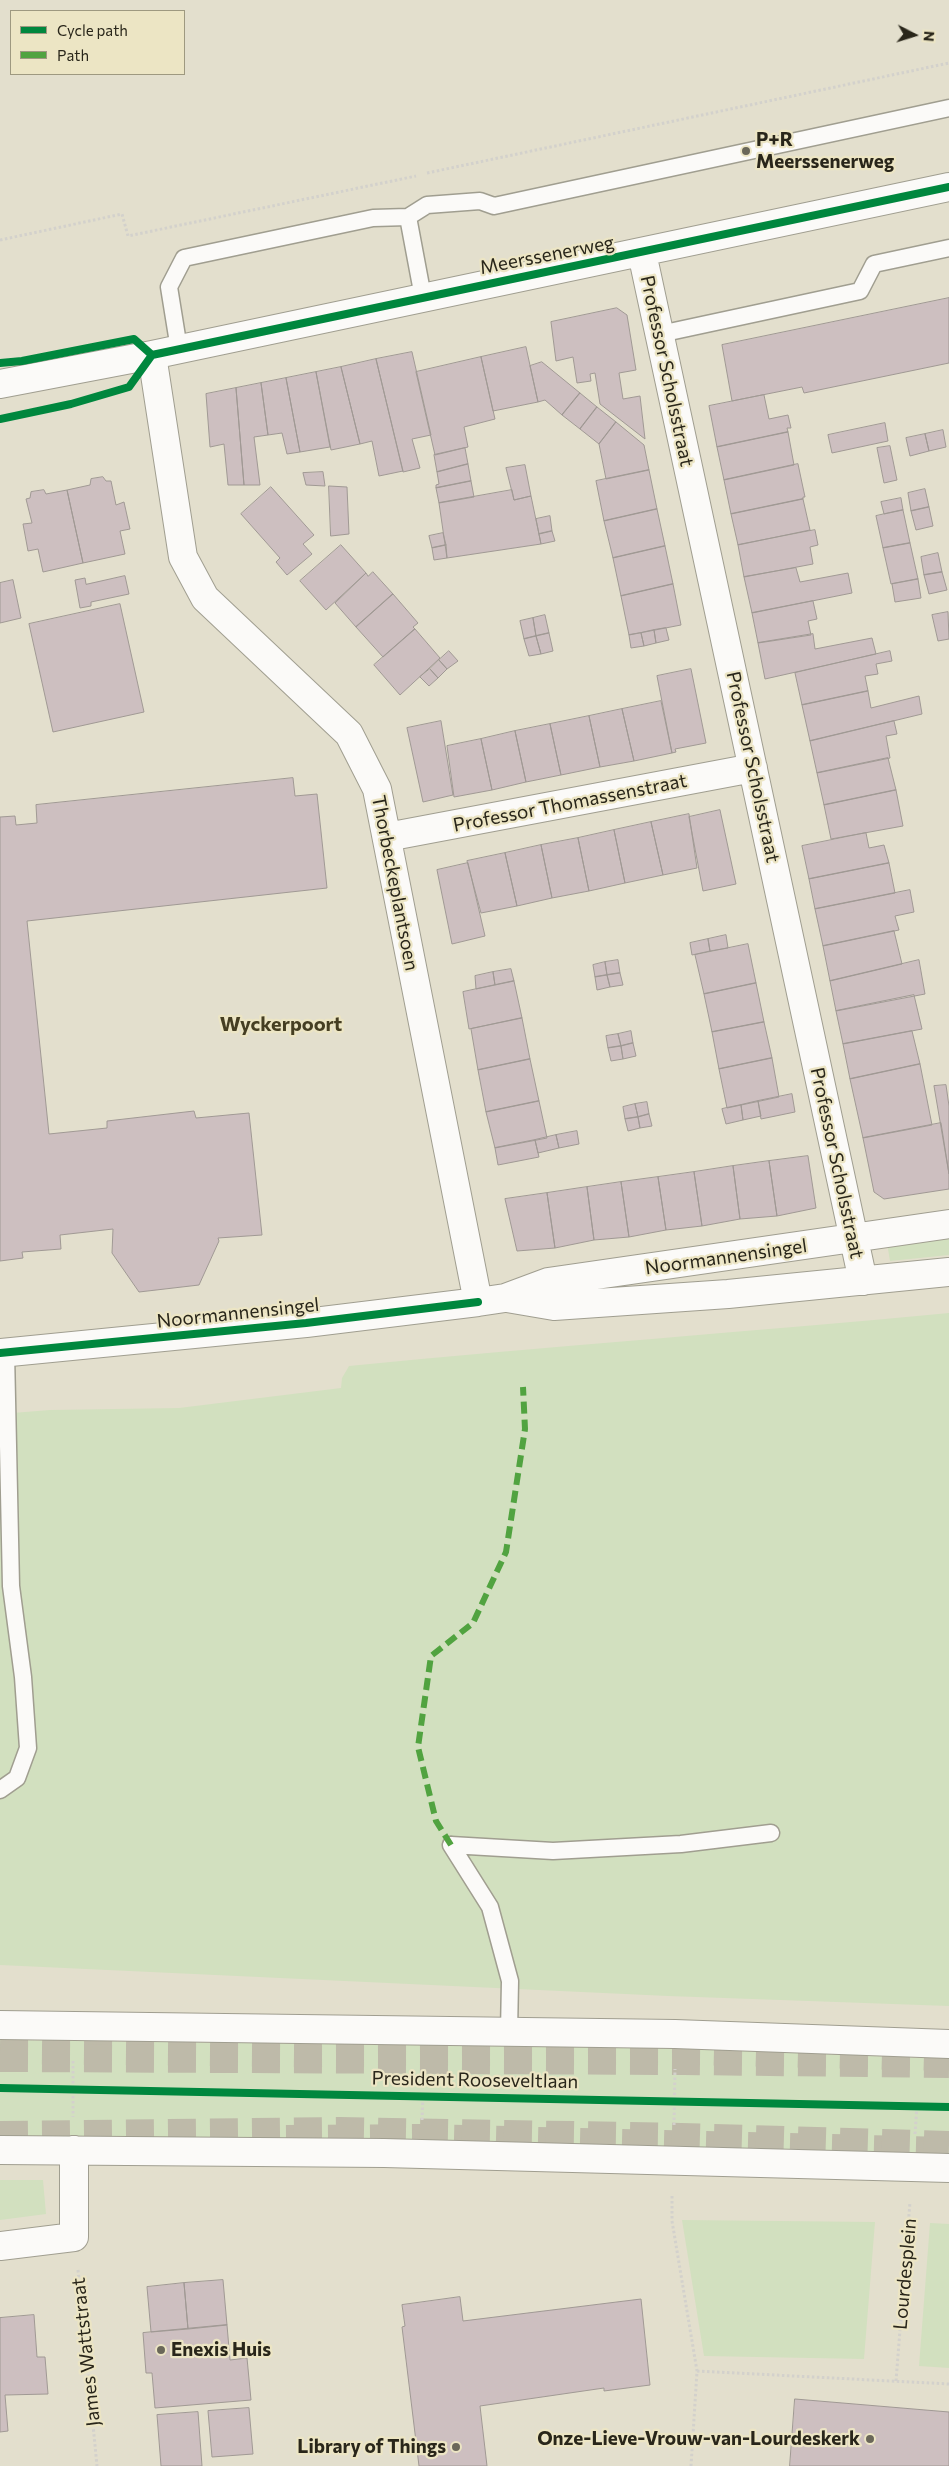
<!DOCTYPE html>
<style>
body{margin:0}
#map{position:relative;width:949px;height:2466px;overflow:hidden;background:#e3dfcd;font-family:Commissioner,sans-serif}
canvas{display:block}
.legend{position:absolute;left:10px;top:10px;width:175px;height:65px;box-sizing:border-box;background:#ece5c4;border:1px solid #9e9980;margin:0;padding:6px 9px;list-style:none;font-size:15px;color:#29261a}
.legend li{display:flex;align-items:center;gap:10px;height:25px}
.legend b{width:25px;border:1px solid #9e9980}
.north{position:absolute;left:889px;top:10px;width:50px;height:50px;-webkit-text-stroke:4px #ece5c4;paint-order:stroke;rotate:95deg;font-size:14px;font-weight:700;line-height:20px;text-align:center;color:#29261a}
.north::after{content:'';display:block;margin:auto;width:18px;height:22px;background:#29261a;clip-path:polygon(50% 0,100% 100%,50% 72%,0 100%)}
</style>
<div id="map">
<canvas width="949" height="2466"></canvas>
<ul class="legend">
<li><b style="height:6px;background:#00873e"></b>Cycle path</li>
<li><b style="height:6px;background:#51a340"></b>Path</li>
</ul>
<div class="north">N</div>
</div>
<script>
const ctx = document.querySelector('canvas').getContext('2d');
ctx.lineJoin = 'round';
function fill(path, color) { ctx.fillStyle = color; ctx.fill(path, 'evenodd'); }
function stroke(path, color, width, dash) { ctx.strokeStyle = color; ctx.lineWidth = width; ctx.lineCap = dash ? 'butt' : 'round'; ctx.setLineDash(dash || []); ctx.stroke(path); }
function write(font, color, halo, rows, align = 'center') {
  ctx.font = font + ' Commissioner,sans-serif'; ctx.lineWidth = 4.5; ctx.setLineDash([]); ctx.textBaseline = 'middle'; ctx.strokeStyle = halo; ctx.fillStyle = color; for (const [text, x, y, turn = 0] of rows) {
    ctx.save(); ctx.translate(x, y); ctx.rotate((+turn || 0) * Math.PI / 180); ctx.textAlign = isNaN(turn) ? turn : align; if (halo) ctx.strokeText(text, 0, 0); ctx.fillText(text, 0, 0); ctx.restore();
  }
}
fill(new Path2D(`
 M949,1234v21l-59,6 -3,-18z
 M949,1313v693l-281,-10 -668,-31v-551l50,-4 129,-2 162,-20 1,-10 7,-12c200,-20 400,-34 600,-53z
 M0,2040l673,8 276,11v101l-949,-23z
 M0,2180h43l3,34 -46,6z
 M682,2220l193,2 -11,137 -160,-3z
 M930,2223l19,1v144l-30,-2z`), '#d2e0bf');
const building = new Path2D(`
 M949,298v65l-145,30 -2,-6 -70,14 -10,-56z
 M617,308l10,7 9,55 -17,3 4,26 17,-3 5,43 -45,-35 -5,-31 -5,1 1,7 -14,2 -4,-26 -17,4 -5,-39z
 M526,347l12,55 -45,9 -12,-54z
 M412,352l19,83 -19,4 8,29 -17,4 -27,-113z
 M481,357l14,62 -31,8 4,20 -33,8 -19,-83z
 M376,359l27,112 -24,5 -7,-35 -12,3 -19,-77z
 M542,362l38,31 -18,22 -17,-15 -7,2 -8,-36z
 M341,367l19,77 -29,6 -15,-78z
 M316,372l14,75 -30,5 -14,-74z
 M286,378l14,74 -13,2 -5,-21 -14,2 -7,-52z
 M261,383l7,52 -14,2 6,48h-16l-8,-97z
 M236,388l8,97h-16l-4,-41 -14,3 -4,-53z
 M580,393l17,14 -17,22 -18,-14z
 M764,395l5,24 19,-4 3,13h-4l1,4 -71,15 -8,-41z
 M597,407l19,15 -17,22 -19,-15z
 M616,422l28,23 5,25 -43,9 -7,-35z
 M885,423l3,18 -56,12 -4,-18z
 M943,430l3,17 -17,4 -4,-17z
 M788,432l6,33 -70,15 -7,-33z
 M925,434l4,17 -19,5 -4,-18z
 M890,446l7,34 -13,3 -7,-35z
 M465,448l3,16 -31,8 -3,-17z
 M468,464l3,17 -35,7v-3l3,-1 -2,-12z
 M798,464l7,33h-2v2l-72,15 -7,-34z
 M525,465l6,31 -17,4 -8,-32z
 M649,470l8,39 -53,12 -8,-40z
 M323,472l2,14 -19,-1 -3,-12z
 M103,477l3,4h5l5,24 8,-3 6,27 -10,2 5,23 -42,9 -16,-73 23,-5 1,-6z
 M471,481l3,16 -35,6 -3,-15z
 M329,486l18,1 2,47 -18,2z
 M271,487l43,48 -11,9 9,10 -25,21 -11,-13 4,-4 -39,-44z
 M925,489l4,18 -18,4 -3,-18z
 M44,490l2,4 21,-4 16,73 -40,9 -5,-23 -10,2 -5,-27 9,-1 -6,-24 4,-1 1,-6z
 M512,490l2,10 17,-4 10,48 -94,14 -8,-55z
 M901,498l2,12 -19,4 -3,-12z
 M803,499l7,31 -72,15 -7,-31z
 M929,507l4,19 -17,4 -5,-19z
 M657,509l8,37 -52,12 -9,-37z
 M903,510l7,33 -27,5 -7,-32z
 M550,516l2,15 -13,3 -3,-15z
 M815,530l3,15 -8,2 3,17 -69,13 -6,-32z
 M552,531l3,10 -14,3 -2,-10z
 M443,533l3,12 -14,3 -3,-12z
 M910,543l8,36 -27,5 -8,-36z
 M341,545l25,28 -40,37 -26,-29z
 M446,545l1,13 -13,2 -2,-12z
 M665,546l8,38 -52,12 -8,-38z
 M938,553l4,19 -18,3 -3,-18z
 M796,568l4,14 48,-9 4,20 -100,20 -8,-36z
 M373,572l20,22 -37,33 -21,-24 31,-30 2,3z
 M942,572l5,18 -18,4 -5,-19z
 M125,576l4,18 -38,8v4l-11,2 -5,-28 10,-2 1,6z
 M918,579l3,19 -26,4 -3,-18z
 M13,580l8,38 -21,5v-40z
 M673,584l8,41 -52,10 -8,-39z
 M393,594l25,29 -5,4 2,2 -32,28 -27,-30z
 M813,601l4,18 -9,2 3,14 -53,8 -6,-30z
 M120,604l24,108 -91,20 -24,-108z
 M948,612l1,27 -11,2 -6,-26z
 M545,615l4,18 -13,3 -3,-18z
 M533,618l3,18 -12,3 -4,-18z
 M666,628l3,12 -13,3 -2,-13z
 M415,629l25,29 -40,37 -26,-30z
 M654,630l2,13 -12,3 -3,-13z
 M549,633l4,18 -12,3 -5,-18z
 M641,633l3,13 -13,2 -2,-13z
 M813,634l2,15 57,-11 4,16 -111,25 -7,-36z
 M536,636l5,18 -12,2 -5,-17z
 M449,651l9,10 -11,8 -8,-9z
 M890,651l2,10 -16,3 2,10 -13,2 3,15 -66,14 -7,-32z
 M439,660l8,9 -9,9 -8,-9z
 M430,669l8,9 -9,8 -9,-9z
 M691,669l15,74 -31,6 1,3 -4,1 -15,-77z
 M868,691l3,17 48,-12 3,18 -112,27 -8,-36z
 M661,701l11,52 -38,8 -12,-52z
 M622,709l12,52 -34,6 -11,-51z
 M589,716l11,51 -39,8 -11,-51z
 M441,721l12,74 -30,7 -16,-74z
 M894,721l3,13 -11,2 4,22 -73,15 -7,-32z
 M550,724l11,51 -35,7 -11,-51z
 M515,731l11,51 -34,8 -11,-51z
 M481,739l11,51 -38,7 -7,-51z
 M888,758l8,32 -72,15 -7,-32z
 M293,778l2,18 22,-2 10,94 -300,33 22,213 58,-6v-7l87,-10 2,7 53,-5 13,122 -44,3 1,3 -20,44 -60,7 -27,-39 1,-24 -53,6 1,14 -39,3 1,6 -23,3v-444l15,-1 1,9 21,-2 -1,-18z
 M896,790l7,36 -72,13 -7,-34z
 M720,810l16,74 -33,7 -14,-74z
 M689,814l8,54 -34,7 -12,-53z
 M651,822l12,53 -38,8 -11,-53z
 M614,830l11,53 -36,8 -11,-53z
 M866,833l3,15 15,-3 5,18 -80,16 -7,-33z
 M578,838l11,53 -37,7 -11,-53z
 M541,845l11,53 -35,8 -12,-53z
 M505,853l12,53 -36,7 -14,-52z
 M468,863l17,73 -33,8 -15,-74z
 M889,863l6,30 -80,16 -6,-30z
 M910,890l4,22 -19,4 4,14 -76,16 -8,-37z
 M894,931l8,33 -72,17 -7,-35z
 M726,935l2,13 -18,3 -2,-12z
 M708,939l2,12 -18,4 -2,-12z
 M748,944l8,39 -52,11 -9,-39z
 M618,960l2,13 -13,2 -2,-13z
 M919,960l6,34 -89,17 -6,-30z
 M605,962l2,13 -12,2 -2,-12z
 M511,969l3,12 -19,4 -2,-13z
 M493,972l2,13 -19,4 -1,-13z
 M620,973l3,12 -13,2 -3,-12z
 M607,975l3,12 -13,3 -2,-13z
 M514,981l8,37 -53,11 -6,-37z
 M756,983l8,39 -52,10 -8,-38z
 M914,995l8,34 -79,15 -7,-33z
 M522,1018l8,41 -52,11 -7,-41z
 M764,1022l8,36 -53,11 -7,-37z
 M631,1031l2,12 -12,3 -3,-12z
 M912,1031l8,33 -70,15 -7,-35z
 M618,1034l3,12 -13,2 -2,-12z
 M633,1043l3,13 -13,3 -2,-13z
 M621,1046l2,13 -12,2 -3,-13z
 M772,1058l7,39 -52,11 -8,-39z
 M530,1059l9,42 -53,11 -8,-42z
 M920,1064l12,61 -69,13 -13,-59z
 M946,1085l3,21v68l-15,-88z
 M792,1094l3,18 -34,7 -3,-18z
 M539,1101l8,37 -52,10 -9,-36z
 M758,1101l3,15 -18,4 -2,-15z
 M647,1102l2,12 -11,3 -3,-13z
 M635,1104l3,13 -13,2 -2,-12z
 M741,1105l2,15 -17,4 -4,-15z
 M649,1114l3,12 -12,2 -2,-11z
 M638,1117l2,11 -12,3 -3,-12z
 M941,1123l8,51v15l-65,10 -10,-7 -11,-54z
 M577,1131l2,13 -20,4 -3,-13z
 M556,1135l3,13 -21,5 -3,-13z
 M535,1140l4,17 -41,8 -3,-17z
 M808,1156l8,52 -39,8 -8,-55z
 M769,1161l8,55 -37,3 -7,-53z
 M733,1166l7,53 -38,7 -8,-54z
 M694,1172l8,54 -36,4 -8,-53z
 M658,1177l8,53 -37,7 -8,-55z
 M621,1182l8,55 -35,3 -7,-53z
 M587,1187l7,53 -39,8 -8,-55z
 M547,1193l8,55 -38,3 -12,-52z
 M223,2280l4,45 -39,4 -4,-46z
 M184,2283l4,46 -37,3 -4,-45z
 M460,2297l3,24 178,-22 9,86 -46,6v-3l-124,18 7,60h-68l-17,-139 3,-1 -3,-21z
 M34,2315l3,42h8l3,37 -43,1 3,36 -8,1v-114z
 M227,2325l3,35 17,-2 4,42 -96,8 -3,-35h-6l-3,-40z
 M795,2399l154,13v54h-159z
 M249,2408l4,46 -41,3 -4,-46z
 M198,2412l4,54h-41l-4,-51z`);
fill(building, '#cdbfc0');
stroke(building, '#a09994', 1);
stroke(new Path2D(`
 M0,2050l311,3 380,-2 258,6
 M286,2139l135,-1 528,13`), '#bebaa9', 28, [28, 14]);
stroke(new Path2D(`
 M0,2058l684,3 265,3
 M0,2135l340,-4 341,6 268,8`), '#bebaa9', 28, [28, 14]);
const service = new Path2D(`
 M408,217l15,80
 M660,334l200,-43 14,-27 75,-16
 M179,349l-10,-62 15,-29 189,-40 35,-1 19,-12 53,-4 14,5 455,-98
 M0,1790l17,-12 11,-30 -5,-71 -12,-91 -5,-233
 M451,1845l102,6 128,-7 90,-11
 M451,1845l39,62 20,74 -1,51`);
const minor = new Path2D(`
 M642,253l221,1028
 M152,355l31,202 22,41 144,136 28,55 101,513
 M0,384l152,-29 797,-168
 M387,837l366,-69
 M507,1298l47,8 174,-12 221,-22
 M0,1353l306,-30 172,-21 27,-4 43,-16 401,-58
 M0,2025l675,9 274,10
 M0,2150l384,3 565,15
 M0,2246l74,-9v-87`);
stroke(service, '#a09e90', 19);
stroke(minor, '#a09e90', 30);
stroke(new Path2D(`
 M427,173l522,-110
 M0,240l122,-26 6,22 288,-60
 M73,2061v56
 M422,2120l1,-25
 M674,2125l1,-56
 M915,2134l2,-29
 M672,2196v25l25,150 -6,95
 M78,2270l19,196
 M697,2371l252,13
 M896,2381l14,-179`), '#d3d1cc', 3, [2.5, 2.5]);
stroke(service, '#fbfaf8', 16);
stroke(minor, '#fbfaf8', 28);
stroke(new Path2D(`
 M451,1845l-15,-24 -18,-74 13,-91 42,-33 33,-71 19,-123 -2,-42`), '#51a340', 6, [12, 6]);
stroke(new Path2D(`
 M0,363l22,-2 112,-22 18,16
 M0,419l71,-15 58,-17 23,-32 797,-168
 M0,1353l306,-30 172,-21
 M0,2088l949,19`), '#00873e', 8);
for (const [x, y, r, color] of [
 [746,151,5,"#6a6759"],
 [161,2350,5,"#6a6759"],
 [870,2439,5,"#6a6759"],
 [456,2447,5,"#6a6759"]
]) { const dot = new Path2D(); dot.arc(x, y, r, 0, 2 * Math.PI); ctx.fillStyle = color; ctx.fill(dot); stroke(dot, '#ece5c4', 2); }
write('bold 19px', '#29261a', '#ece5c4', [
 ["P+R",756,140],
 ["Meerssenerweg",756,162],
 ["Enexis Huis",171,2350],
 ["Onze-Lieve-Vrouw-van-Lourdeskerk",860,2439,"right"],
 ["Library of Things",446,2447,"right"]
], 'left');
write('19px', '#29261a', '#ece5c4', [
 ["Meerssenerweg",547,255,-11],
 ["Professor Scholsstraat",667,371,78],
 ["Professor Scholsstraat",753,767,78],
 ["Professor Thomassenstraat",570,803,-11],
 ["Thorbeckeplantsoen",395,883,79],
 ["Professor Scholsstraat",837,1163,78],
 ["Noormannensingel",726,1257,-8],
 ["Noormannensingel",238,1313,-6],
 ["President Rooseveltlaan",475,2080,1],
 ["Lourdesplein",905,2274,-85],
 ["James Wattstraat",86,2352,-96]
]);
write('bold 20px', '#453e22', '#ece5c4', [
 ["Wyckerpoort",281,1024]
]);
</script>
